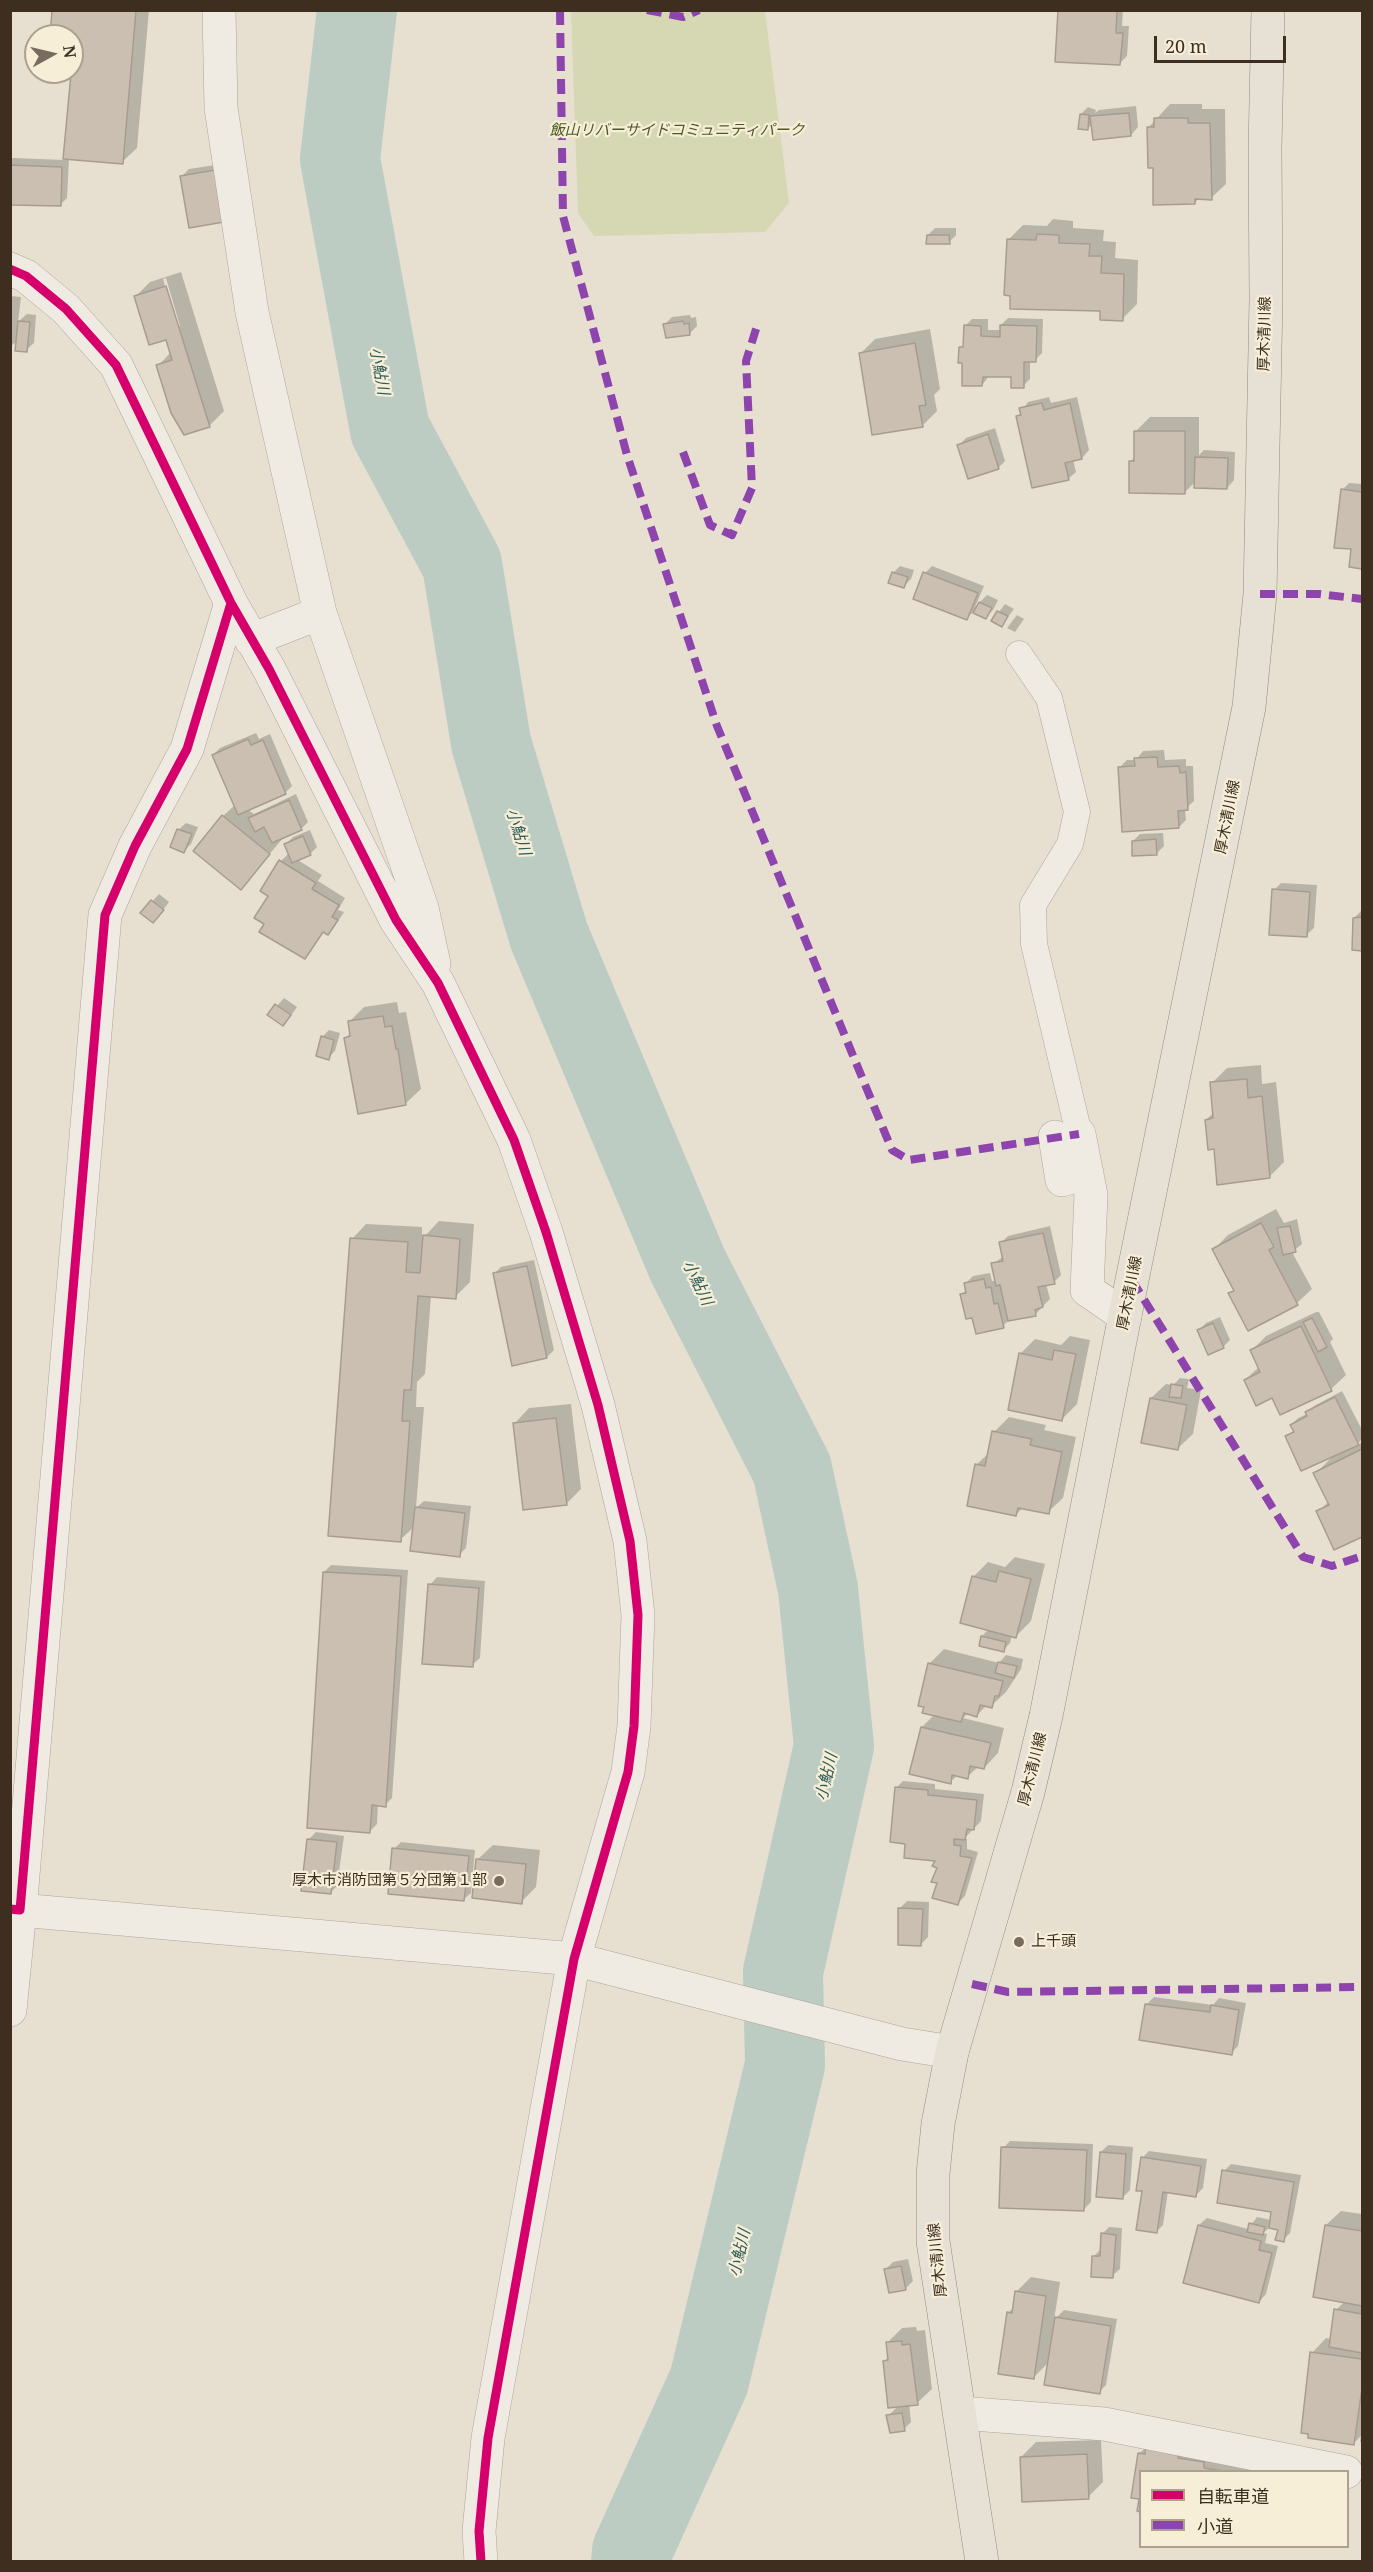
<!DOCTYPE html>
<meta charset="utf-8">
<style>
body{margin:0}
#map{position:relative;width:1373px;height:2572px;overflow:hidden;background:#e7e0d1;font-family:"Noto Serif","Noto Sans JP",serif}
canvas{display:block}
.frame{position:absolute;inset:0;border:12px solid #3d2e20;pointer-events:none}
.legend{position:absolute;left:1139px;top:2470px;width:210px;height:78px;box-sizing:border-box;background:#f7eed8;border:2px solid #ada18e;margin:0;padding:8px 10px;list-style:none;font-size:18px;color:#3d2e20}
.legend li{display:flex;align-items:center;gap:12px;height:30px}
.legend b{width:30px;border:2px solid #ada18e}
.north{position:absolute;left:24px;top:24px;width:60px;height:60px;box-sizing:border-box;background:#f7eed8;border:2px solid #ada18e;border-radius:50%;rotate:82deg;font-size:16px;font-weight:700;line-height:24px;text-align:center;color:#3d2e20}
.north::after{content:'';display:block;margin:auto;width:21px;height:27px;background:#786c5e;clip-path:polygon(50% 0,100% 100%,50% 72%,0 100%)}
.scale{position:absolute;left:1154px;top:36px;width:132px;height:27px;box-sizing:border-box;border:3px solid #3d2e20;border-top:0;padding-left:8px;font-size:18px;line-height:21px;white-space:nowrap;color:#3d2e20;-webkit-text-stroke:4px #f7eed8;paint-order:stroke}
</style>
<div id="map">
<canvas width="1373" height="2572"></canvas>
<div class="frame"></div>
<ul class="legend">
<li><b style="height:8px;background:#d6006c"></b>自転車道</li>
<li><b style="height:8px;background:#8e44ad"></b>小道</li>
</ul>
<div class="north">N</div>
<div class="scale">20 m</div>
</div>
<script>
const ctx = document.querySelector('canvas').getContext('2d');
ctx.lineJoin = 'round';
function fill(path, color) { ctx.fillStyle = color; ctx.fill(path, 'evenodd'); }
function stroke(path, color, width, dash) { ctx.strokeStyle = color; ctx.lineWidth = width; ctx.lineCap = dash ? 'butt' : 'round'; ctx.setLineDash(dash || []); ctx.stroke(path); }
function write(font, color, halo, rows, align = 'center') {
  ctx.font = font + ' "Noto Serif","Noto Sans JP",serif'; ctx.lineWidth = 4.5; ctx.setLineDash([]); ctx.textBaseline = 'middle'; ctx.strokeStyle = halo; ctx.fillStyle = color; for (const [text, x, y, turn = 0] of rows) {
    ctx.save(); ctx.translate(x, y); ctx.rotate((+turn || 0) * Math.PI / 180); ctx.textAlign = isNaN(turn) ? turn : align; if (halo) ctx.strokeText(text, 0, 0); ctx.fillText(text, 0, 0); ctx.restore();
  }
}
fill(new Path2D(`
 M571,11h194l24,192 -24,29 -171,4 -16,-23z`), '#d6d7b3');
fill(new Path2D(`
 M53,10h96l-12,138 -15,14 -53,-4 -2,40 -7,7 -50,-2v-42l3,-3 52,2 11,-119 -4,-1v-4h-21z
 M1059,10h64l-1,16h7l-2,30 -7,7z
 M1170,104h32v5h23l1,75 -15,14h-12l-4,5 -47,-75z
 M1136,106l2,21 -7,8 -38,-11 -5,4 -7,-14 7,-7 8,3 -1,3 4,-3z
 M222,164l8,49 -48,-37 7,-7z
 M1053,219l20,2v7l31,2 -1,11 13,1 -1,16 23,2 -1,44 -15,15 -20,-9 -94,-70 15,-15 24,1z
 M935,228h21v7l-7,7 -21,-7z
 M181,272l43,139 -15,15 -51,-60 13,-14 -4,-14 -31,-42 14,-14zM166,278l14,48 -3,1 -14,-48z
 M10,296l11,1 -3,25 9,-8 9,1 -2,28 -8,7 -8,-10 -8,7z
 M690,315l1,3 5,-1 1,9 -7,7 -25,-9 7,-7z
 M1008,318l35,1 -1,34 -7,7h-5v19l-7,7 -10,-10h-24l-7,9 -18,-24 -4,-13 5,-5v-17l7,-7h16v11h13v-5z
 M930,329l10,60 -6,6 3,16 -15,15 -62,-72 15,-15z
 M1049,397l2,6 26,-6 12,53 -7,8 -9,1 3,13 -8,7 -50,-63 10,-14z
 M1150,417h49v38l5,-5 31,2 -1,28 -7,8 -31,-7 -11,11 -54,-31 5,-5 -1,-24z
 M995,428l10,33 -7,7 -39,-23 7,-7z
 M1349,483l13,1v83l-12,-1 2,-18 -10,-58z
 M900,566l14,4 -3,9 -7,7 -11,-13z
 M932,566l52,20 -9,21 12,-12 11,5 -5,10 -8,8 -12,-6 -6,6 -42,-45z
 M1005,604l9,5 -12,16 -9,-5z
 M1017,615l7,4 -9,13 -8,-4z
 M256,733l3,6 11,-5 22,52 -7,7 -38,16 7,5 42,-20 12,28 -7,7 -20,8 2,1 -42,50 -18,-72 12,-11 -22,-50 7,-7z
 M1164,750l1,10 21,-1v7h7l1,35 -9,8 1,11 -7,7 -59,-60 7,-7h9l7,-9z
 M186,823l12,4 -7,17 -7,7 -6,-21z
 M310,830l7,17 -7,7 -14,5 26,16 -4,6 27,17 -7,12 6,2 -9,14 -7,7 -4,-2 -19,27 -39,-34 4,-28 11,-35 7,-7 3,2 -5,-12 7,-7z
 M1163,833l1,13 -7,7 -24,-12 7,-7z
 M1281,883l36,2 -3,43 -8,7 -32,-45z
 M159,894l10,8 -9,12 -18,-1z
 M1362,910v39h-8v-31z
 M284,998l13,9 -7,10 -21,-2z
 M397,1002l2,11 7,-1 15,77 -15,14 -60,-65 5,-5 -2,-11 15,-15z
 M329,1030l11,3 -5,18 -7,7 -6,-21z
 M1261,1065l1,19 14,-2 8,80 -14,14 -64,-56 8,-8 -2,-29 15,-15z
 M1276,1209l8,14 13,-4 5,25 -10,8 20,37 -15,14 -67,-10 5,-4 -21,-40 14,-14z
 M439,1221l35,3 -4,58 -15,15 -24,-1 -6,78 -8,8 -1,25h8l-8,101 8,-7 47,5 -5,42 -7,7 -44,-29 -15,14 -48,-301 14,-15 56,3v12z
 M1050,1226l11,49 -7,7 -8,2 4,15 -8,8 -7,8 -25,4 -7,7 -30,-10 -11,-22 5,-5 -1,-6 7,-7 17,-3 2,8h4l-3,-17 11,-8 -3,-13 7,-7z
 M534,1260l20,90 -7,7 -53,-83 7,-7z
 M1316,1312h3l14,27 -3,3 16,33 -15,14 -58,7 -28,-16 14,-13 -8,-16 15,-15z
 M1220,1317l10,23 -7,7 -24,-17 7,-7z
 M1070,1336l20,4 -13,64 -15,15 -42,-65 15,-15 26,6z
 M1180,1378l9,1 -2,9 14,2 -8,44 -15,14 -27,-50 15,-14 7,1z
 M1342,1391l20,39v9l-6,6 6,-2v92l-27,13 -17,-36 11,-11 -14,-27 19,-19 -47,-18 7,-7 -3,-5 7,-7 9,-4 7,-8z
 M571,1404l10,85 -15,15 -51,-81 14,-15z
 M1009,1417l37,8 -2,5 32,7 -13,61 -15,14 -25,-5 -7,8 -40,-50 14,-13 4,-20z
 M1015,1557l30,7 -14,57 -15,15 -4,-1 -2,8 -7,8 -21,-15 7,-7 -16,-52 15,-15 17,5z
 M331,1565l77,5 -16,228 -7,7 -7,-1 -1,20 -7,7 -46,-259z
 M437,1577l48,4 -5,77 -8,7 -42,-80z
 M944,1649l55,14 7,-8 17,4 -2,10 -15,23 -15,14 -4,-1 -10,10 -9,-2 -5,5 41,10 -6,25 -14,15 -6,-1 -11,10 -9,-2 -8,7 -28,-55 13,-13 -6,-50z
 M903,1781l32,3v5l49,5 -3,27 -17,18h3v10l11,3 -13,44 -7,7 -19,-21 -1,-23 -31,-17 -11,-54z
 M316,1832l28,4 -7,50 -7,7 -21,-54z
 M401,1842l74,8 -4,43 -8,7 -69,-51z
 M493,1845l47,5 -4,37 -15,15 -43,-43z
 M907,1901l22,1 -1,35 -7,7 -21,-36z
 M1154,1997l59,8 6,-7 27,5 -8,43 -7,7 -85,-48z
 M1010,2141l83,3 -2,58 -7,7 -81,-61z
 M1108,2145l25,2 -3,43 -7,7 -22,-45z
 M1149,2151l58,8 -4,29 -7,7 -28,-4 -5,34 -7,7 -12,-42 -2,-32z
 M1231,2164l70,11 -11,58 -7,7 -4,-12 -9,-1 -7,6 4,1 -2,9 13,3 -12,48 -7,8 -74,-20 14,-57 8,-7 41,11 9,-12 14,3 2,-9 -49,-40z
 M1341,2211l21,3v228h-2l1,-6 -8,8 -41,-91 14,-15 5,1 5,-29 9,-9 -19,-76z
 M1109,2227l13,1 -2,41 -8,7 -18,-20 8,-8v-14z
 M908,2259l5,22 -7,7 -20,-19 7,-7z
 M1031,2277l29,5 -6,38 10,-10 53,9 -11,66 -7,7 -50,-30 -15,15 -26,-64 6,-6 2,-15z
 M916,2327l1,4 8,-1 7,59 -15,14 -8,1 2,18 -7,7 -16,-13 10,-10 -14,-44 5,-6 -2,-13 15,-15z
 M1154,2439l116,33h-130v26l-7,-1 7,-44z
 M1101,2440l2,42 -15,15 -67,-40 15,-15z`), '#0003');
stroke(new Path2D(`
 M357,10l-17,149 50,271 72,134 29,179 58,193 139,330 104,203 26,120 16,157 -51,226 2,93 -76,316 -77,170 -1,11`), '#bcccc2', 80);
const building = new Path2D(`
 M52,10h84l-13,154 -60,-5 11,-117 -2,-6h-22z
 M1058,10h59l-1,23h7l-3,32 -65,-3z
 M1129,113l2,23 -38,4 -3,-24z
 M1080,114l9,1 -1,15 -10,-1z
 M1154,118h34v5h22l2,77 -17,-1v5l-42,1v-37h-5l-1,-41h7z
 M10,165l52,2 -1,39 -51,-1z
 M215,170l9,52 -35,6 -9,-52z
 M1037,234l22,1v8l31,1 -1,12h13l-1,17 23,1 -1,47 -23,-1v-9l-90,-2v-13l-6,-1 3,-56 29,1z
 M927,235h22l1,9h-24z
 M166,286l44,141 -26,8 -13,-22 -15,-48 16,-5 -6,-20 -17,5 -15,-49z
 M18,321l12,1 -3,30 -12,-1z
 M683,321l1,3 5,-1 1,12 -24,3 -3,-14z
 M964,325l17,1v10l19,1v-12l37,1 -1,36h-12v26h-13v-11h-28l-1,9h-20v-23h-4l1,-16h4z
 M915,343l11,62 -7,1 4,21 -51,8 -13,-82z
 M1042,403l2,7 26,-7 12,56 -17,4 4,17 -37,8 -16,-72 5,-1 -2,-7z
 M1134,431h51v63l-56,-1v-32h5z
 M988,434l11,35 -31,10 -11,-34z
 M1195,457l33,1 -1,31 -33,-1z
 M1341,489l21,3v77l-13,-2 2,-18 -17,-1z
 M892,572l16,5 -4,11 -16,-5z
 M923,572l55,21 -11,27 -54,-21z
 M979,602l13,6 -6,11 -13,-6z
 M997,611l11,5 -6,11 -11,-6z
 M248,739l3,6 12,-5 23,54 -48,21 -26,-60z
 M1157,757l1,10 21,-1 1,7 6,-1 2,38 -10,1 1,17 -57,4 -4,-65 17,-1 -1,-8z
 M289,800l13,30 -30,13 -8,-16 -9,5 -7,-14z
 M222,815l48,39 -29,36 -48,-39z
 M177,829l15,5 -8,19 -14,-6z
 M303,836l8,19 -19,8 -8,-19z
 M1156,839l1,16 -25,1v-15z
 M279,860l37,23 -4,6 27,16 -7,12 6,3 -10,15 -5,-3 -18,27 -46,-27 5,-8 -10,-6 14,-22 -8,-5z
 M1272,889l38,3 -3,45 -38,-2z
 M151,900l13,10 -11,13 -13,-10z
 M1362,917v39v-5l-10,-1 1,-32z
 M275,1004l16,11 -8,11 -16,-11z
 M383,1016l2,11 7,-1 4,23h2l8,56 -48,9 -14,-76 6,-2 -2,-15z
 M321,1036l13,4 -5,20 -13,-4z
 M1247,1079l1,19 14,-2 8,82 -53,7 -3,-36 -6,1 -3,-30 8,-2 -3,-36z
 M1261,1223l13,24 -5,3 29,55 -50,26 -20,-38 6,-2 -22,-42z
 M1290,1226l6,26 -13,3 -6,-27z
 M1043,1233l12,51 -17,3 5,20 -8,3 1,6 -28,5 -8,-36 -4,1 -5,-23 12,-2 -4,-19z
 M423,1235l37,4 -4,60 -38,-3 -7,94h-7l-2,31h8l-9,121 -73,-6 22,-298 58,4 -2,30 14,1z
 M527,1266l20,92 -35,8 -19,-93z
 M984,1279l2,9 5,-1 3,17 4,-1 6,25 -28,6 -4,-16 -6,1 -6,-25 6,-1 -2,-10z
 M1312,1318l15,29 -9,5 -15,-30z
 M1213,1323l11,25 -16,7 -11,-25z
 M1301,1326l31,65 -52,24 -8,-17 -16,8 -12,-26 16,-8 -10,-22z
 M1054,1350l22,4 -14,67 -54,-11 11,-57 33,7z
 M1171,1384l12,2 -2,12 -12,-1z
 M1335,1397l24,48 -58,26 -16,-35 9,-4 -4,-7 17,-9 -2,-4z
 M1150,1398l37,7 -9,45 -37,-7z
 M556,1418l11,87 -44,5 -10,-87z
 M992,1431l40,8 -2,6 32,7 -13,62 -31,-6 -2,8 -49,-10 8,-42 10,2z
 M1362,1449v88l-28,13 -18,-39 13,-6 -16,-32z
 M415,1507l50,6 -5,44 -50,-6z
 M999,1571l32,8 -15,59 -56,-15 12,-47 24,6z
 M323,1572l78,4 -15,231 -14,-2 -2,28 -63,-5z
 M428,1584l51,4 -6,79 -51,-3z
 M981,1636l25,6 -2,10 -25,-6z
 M998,1662l19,4 -3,12 -19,-5z
 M928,1663l75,18 -4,15h-4l-3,12 -12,-3 -3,12 -13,-4 -3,9 -39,-9 2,-6 -6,-1z
 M921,1727l70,16 -7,26 -14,-3 -2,13 -16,-4 -1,9 -42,-10z
 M895,1787l33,3v5l49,5 -3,30 -7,-1 -2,11 -11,-1v6l7,1 -1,10 12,2 -14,47 -26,-7 5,-15 -6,-1 6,-14 -5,-2 3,-5 -31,-3 1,-14 -15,-2z
 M307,1839l30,3 -6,52 -30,-3z
 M392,1848l77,8 -5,45 -76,-7z
 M476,1859l50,5 -4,40 -50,-6z
 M898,1908l25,1 -2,37 -23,-1z
 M1145,2004l65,8 1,-7 28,5 -7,45 -93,-15z
 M1001,2147l86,3 -3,61 -85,-3z
 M1100,2152l26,2 -3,45 -27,-2z
 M1141,2157l60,9 -5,31 -33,-5 -6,41 -21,-3 6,-39h-6z
 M1222,2170l72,12 -10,60 -9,-2 3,-10 -9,-2 2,-16 -54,-9z
 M1249,2223l16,4 -2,8 -16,-3z
 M1198,2225l63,16 -2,9 13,3 -13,50 -76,-20z
 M1325,2225l37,6v75l-49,-9z
 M1101,2233l15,2 -3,43 -22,-1 1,-21h8z
 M901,2266l5,24 -17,3 -5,-24z
 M1015,2291l31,5 -12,83 -36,-5 9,-62 5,1z
 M1334,2309l28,5v39l-33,-6z
 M1055,2317l56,9 -11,68 -56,-9z
 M902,2341v4l8,-1 8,61 -30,3 -5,-47 5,-1 -2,-18z
 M1310,2352l52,7v29l-8,57 -46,-7v-4l-7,-1z
 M902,2413l3,18 -15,2 -4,-18z
 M1146,2446l33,6 -1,6 26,4v6l26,4h-90v40l-3,-1 2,-12 -8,-1 7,-45 7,1z
 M1087,2454l2,45 -67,3 -2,-45z`);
fill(building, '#cbbfb2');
stroke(building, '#a89c90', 1.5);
const service = new Path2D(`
 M1019,654l30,44 28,114 -7,32 -37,61 1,39 45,190`);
const minor = new Path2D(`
 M219,10l2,98 31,204 68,301 102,295 12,56
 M10,269l16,7 40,33 50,56 115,238 38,66 127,251 42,63 76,157 32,92 52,173 32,136 8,74 -4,111 -6,46 -54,187 -86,479 -9,93 2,31
 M251,640l69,-27
 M1079,1134l12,61 -4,95 38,26
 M1055,1137l7,43 25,-7
 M10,1909l10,1 85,-995 30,-69 52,-97 44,-146
 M10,2010l10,-100 554,49 328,85 50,8
 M960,2413l144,11 242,48`);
const primary = new Path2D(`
 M982,2562l-49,-321v-67l5,-50 14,-72 76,-260 18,-76 86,-436 117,-573 11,-113 6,-294 -1,-152 3,-138`);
stroke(service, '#ada599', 27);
stroke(minor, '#ada599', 34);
stroke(primary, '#928b80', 34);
stroke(service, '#efebe3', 26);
stroke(minor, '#efebe3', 33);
stroke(primary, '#e6e1d4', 33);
stroke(new Path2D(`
 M560,10l3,206 64,239 90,271 175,424 17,10 170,-26
 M647,10l36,7 16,-7
 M683,452l27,73 22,10 20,-47 -6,-127 11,-35
 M1260,594h59l43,5
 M1132,1280l171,277 29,9 30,-10
 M972,1984l36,8 354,-5`), '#8e44ad', 8, [15, 8]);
stroke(new Path2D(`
 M10,269l16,7 40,33 50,56 115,238 38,66 127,251 42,63 76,157 32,92 52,173 32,136 8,74 -4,111 -6,46 -54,187 -86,479 -9,93 2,31
 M10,1909l10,1 85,-995 30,-69 52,-97 44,-146`), '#d6006c', 9);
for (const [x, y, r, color] of [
 [499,1881,6,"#786c5e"],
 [1019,1942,6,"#786c5e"]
]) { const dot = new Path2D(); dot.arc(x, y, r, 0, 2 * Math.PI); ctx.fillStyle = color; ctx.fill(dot); stroke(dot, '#f7eed8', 2); }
write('italic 15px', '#4d5a26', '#f7eed8', [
 ["飯山リバーサイドコミュニティパーク",677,131]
]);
write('15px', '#3d2e20', '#f7eed8', [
 ["厚木清川線",1265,334,-89],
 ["厚木清川線",1228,817,-79],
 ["厚木清川線",1130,1293,-79],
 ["厚木清川線",1033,1769,-76],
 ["厚木清川線",938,2260,-96]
]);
write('15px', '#3d2e20', '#f7eed8', [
 ["厚木市消防団第５分団第１部",487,1881],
 ["上千頭",1031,1942,"left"]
], 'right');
write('italic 16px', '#2f5d5a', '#f7eed8', [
 ["小鮎川",379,371,80],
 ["小鮎川",518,832,73],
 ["小鮎川",697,1283,64],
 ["小鮎川",827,1777,-77],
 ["小鮎川",740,2253,-77]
]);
</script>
